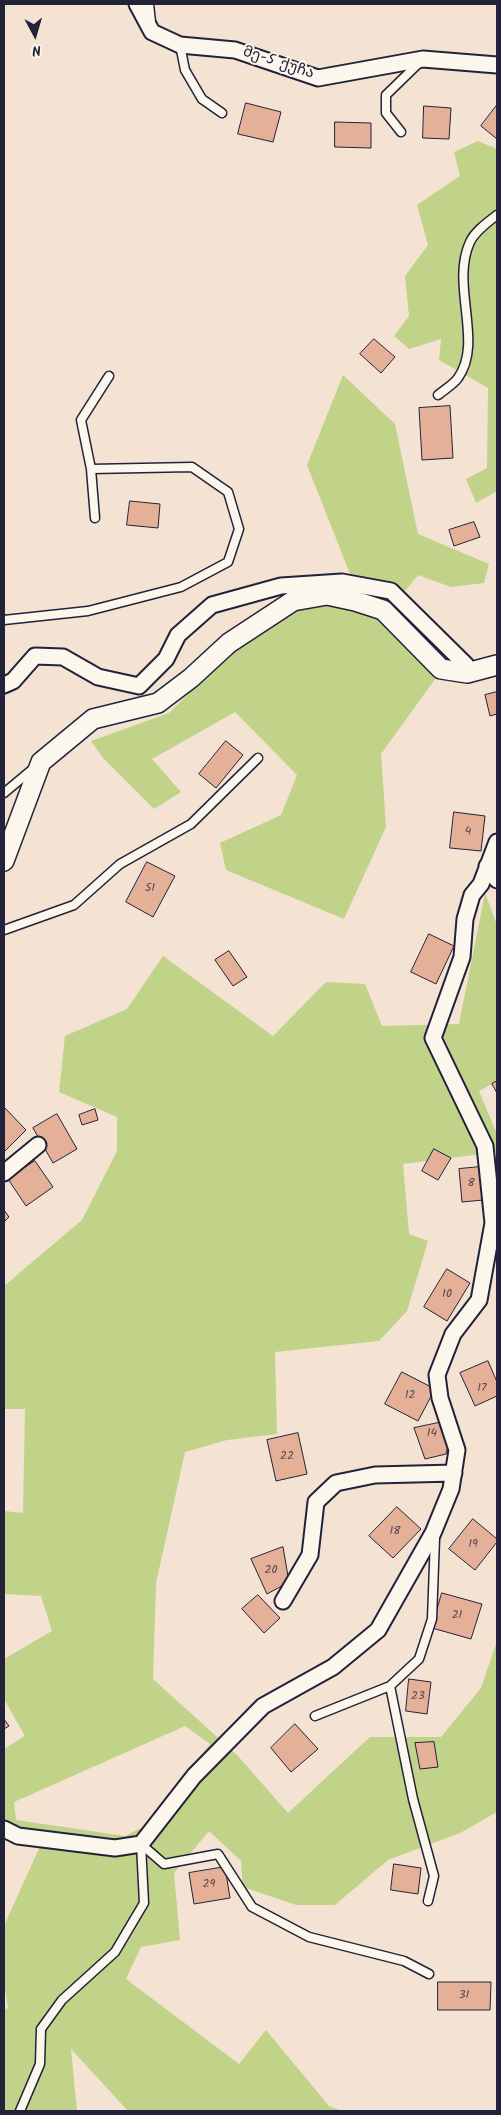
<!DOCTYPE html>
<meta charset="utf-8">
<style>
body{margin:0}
#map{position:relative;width:501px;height:2115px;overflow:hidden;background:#f4e2d3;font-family:Kalam,sans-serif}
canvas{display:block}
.frame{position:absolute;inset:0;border:5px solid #22223b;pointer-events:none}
.north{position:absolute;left:10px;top:10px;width:50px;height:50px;-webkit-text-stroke:4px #fbf7ec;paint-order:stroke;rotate:174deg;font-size:14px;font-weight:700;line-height:20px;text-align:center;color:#22223b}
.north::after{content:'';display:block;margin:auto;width:18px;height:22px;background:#22223b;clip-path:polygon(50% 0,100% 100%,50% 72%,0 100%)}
</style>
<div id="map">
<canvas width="501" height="2115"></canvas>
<div class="frame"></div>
<div class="north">N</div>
</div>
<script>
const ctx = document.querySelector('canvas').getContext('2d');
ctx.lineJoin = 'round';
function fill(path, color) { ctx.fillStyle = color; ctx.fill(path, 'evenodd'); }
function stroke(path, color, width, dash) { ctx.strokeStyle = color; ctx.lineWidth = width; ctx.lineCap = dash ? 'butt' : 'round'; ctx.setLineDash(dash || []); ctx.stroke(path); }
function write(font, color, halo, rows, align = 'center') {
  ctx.font = font + ' Kalam,"Noto Sans Georgian",sans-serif'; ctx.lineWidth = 4; ctx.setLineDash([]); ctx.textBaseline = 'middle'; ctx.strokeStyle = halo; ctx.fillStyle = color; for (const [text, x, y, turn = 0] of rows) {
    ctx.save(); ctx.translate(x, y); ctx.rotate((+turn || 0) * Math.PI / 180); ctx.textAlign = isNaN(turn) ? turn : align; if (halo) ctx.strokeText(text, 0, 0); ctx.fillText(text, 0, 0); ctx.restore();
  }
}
fill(new Path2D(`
 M478,141l19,8v342l-21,12 -10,-24 21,-11 1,-80 -49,-28 2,-21 -32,10 -15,-13 15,-20 -4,-40 23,-31 -11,-40 43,-29 -6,-24z
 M343,375l52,49 23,110 71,30 -5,19 -33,4 -33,-12 -26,32 -34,-13 -51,-129z
 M330,603l48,13 60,59 -57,79 5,73 -42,92 -118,-49 -6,-27 61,-28 16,-40 -62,-63 -83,47 29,33 -27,17 -51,-51 -12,-17 78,-28 63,-61 67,-46z
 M485,893l12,32v156l-18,10 18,43v18l-94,12 6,70 19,7 -21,70 -28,30 -104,11 2,82 -50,6 -42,12 -29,131 -3,96 84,76 51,58 82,-76h71l40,-49 16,-47v171l-37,21 -72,27 -53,45h-39l-53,-18 -2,-26 -32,-30 -35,42 6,67 -39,7 -15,32 113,85 27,-34 63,76 13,5h-214l-57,-62 6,62h-73v-101l4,-2 -4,-25v-57l42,-93h-18l-24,-11v-73l21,-13 -21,-37v-40l48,-28 -11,-35 -37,-2v-83l19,2 2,-104h-21v-123l78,-66 35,-69v-34l-58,-25 6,-56 62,-27 36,-53 110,80 53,-54 39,2 17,42 77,-2zM185,1726l25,18 -67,83 -18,9 -109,-16 -2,-18z`), '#c0d388');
const building = new Path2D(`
 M246,103l35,9 -8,30 -35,-8z
 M497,105v34l-16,-13z
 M424,106l27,2 -2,31 -26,-1z
 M335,122l36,1v25l-36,-1z
 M374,339l21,18 -14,16 -21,-19z
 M450,406l3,52 -31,2 -3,-52z
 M130,501l30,3 -2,24 -31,-3z
 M474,522l6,15 -26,9 -5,-16z
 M497,692v22l-7,2 -5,-21z
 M226,741l17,14 -27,33 -17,-14z
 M454,812l31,4 -4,35 -31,-3z
 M147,862l28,14 -22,41 -27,-15z
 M429,934l25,12 -18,38 -25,-12z
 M229,951l18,26 -14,9 -18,-26z
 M497,1081v12l-5,-9z
 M4,1107l22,23 -22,22z
 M95,1109l3,11 -16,5 -3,-10z
 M57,1114l20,35 -24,14 -20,-35z
 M434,1149l17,9 -13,22 -16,-9z
 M35,1161l18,26 -27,19 -18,-27z
 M480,1167l3,33 -21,2 -3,-33z
 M4,1210l5,7 -5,5z
 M447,1269l23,14 -23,38 -23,-14z
 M488,1361l9,21v14l-22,10 -15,-33z
 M402,1372l33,17 -17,32 -33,-17z
 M443,1422l6,19 -3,13 -21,5 -11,-31z
 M298,1433l9,41 -31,7 -9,-41z
 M397,1507l24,22 -28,29 -24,-22z
 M473,1519l24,20v3l-22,28 -26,-21z
 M283,1547l6,35 -22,12 -16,-35z
 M442,1593l40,11 -11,35 -39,-11z
 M258,1595l22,23 -16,15 -22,-24z
 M409,1679l22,3 -4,32 -21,-3z
 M4,1719l5,7 -5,3z
 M295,1724l23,25 -27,23 -20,-24z
 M434,1742l4,25 -18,2 -5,-26z
 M394,1864l27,4 -3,26 -27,-4z
 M225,1867l5,31 -36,6 -5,-31z
 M438,1982h53l-1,28h-52z`);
fill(building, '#e4b098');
stroke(building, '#22223b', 1);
const service = new Path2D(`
 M149,4l2,18
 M180,45l5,25 17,29 20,14
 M401,132l-15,-19v-18l34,-33
 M438,395c6,-5 16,-11 20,-17 26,-36 -8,-93 12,-136 5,-11 18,-20 27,-27
 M91,469l-10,-49 28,-44
 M4,620l84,-9 93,-24 47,-25 11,-33 -11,-37 -36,-25 -101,2 4,49
 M4,793l30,-25
 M4,930l70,-25 46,-41 71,-40 67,-66
 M390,1686l23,113 21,77 -6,25
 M315,1716l75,-30 29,-27 13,-40 3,-81
 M141,1844l23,20 54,-10 34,53 57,30 95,24 25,13
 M20,2111l20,-47 1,-35 21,-29 53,-48 29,-49 -3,-59`);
const minor = new Path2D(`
 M137,4l15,28 28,13 55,5 83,28 105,-19 74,6
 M4,685l9,-4 22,-25 28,1 35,20 41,9 27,-27 12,-24 34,-30 69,-19 61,-4 49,9 75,74 1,8
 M487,866l10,14
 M4,1173l34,-28
 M283,1601l27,-46 6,-53 20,-19 39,-8 79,-2
 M4,1829l14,7 97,12 26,-4 53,-68 69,-70 70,-39 45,-37 55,-97 18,-44 6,-39 -17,-52 -3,-23 16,-41 26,-34 14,-77 -8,-77 -52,-108 29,-81 3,-38 7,-24 9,-11 16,-42`);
const tertiary = new Path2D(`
 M4,861l37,-99 52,-43 65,-16 33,-25 38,-35 64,-42 34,-6 28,6 28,9 58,59 26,4 30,-8`);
stroke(service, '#22223b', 11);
stroke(minor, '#22223b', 19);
stroke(tertiary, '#22223b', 22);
stroke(service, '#fbf7ec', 8);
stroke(minor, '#fbf7ec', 15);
stroke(tertiary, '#fbf7ec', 19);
write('12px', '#524652', null, [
 ["4",468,832],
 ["51",150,889],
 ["8",471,1184],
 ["10",447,1295],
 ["17",482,1389],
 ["12",410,1396],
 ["14",432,1434],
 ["22",287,1457],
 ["18",395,1532],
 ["19",473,1545],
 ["20",271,1571],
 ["21",457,1616],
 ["23",418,1697],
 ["29",209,1885],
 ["31",464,1996]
]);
write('15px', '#22223b', '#fbf7ec', [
 ["მე-5 ქუჩა",278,64,18]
]);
</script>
